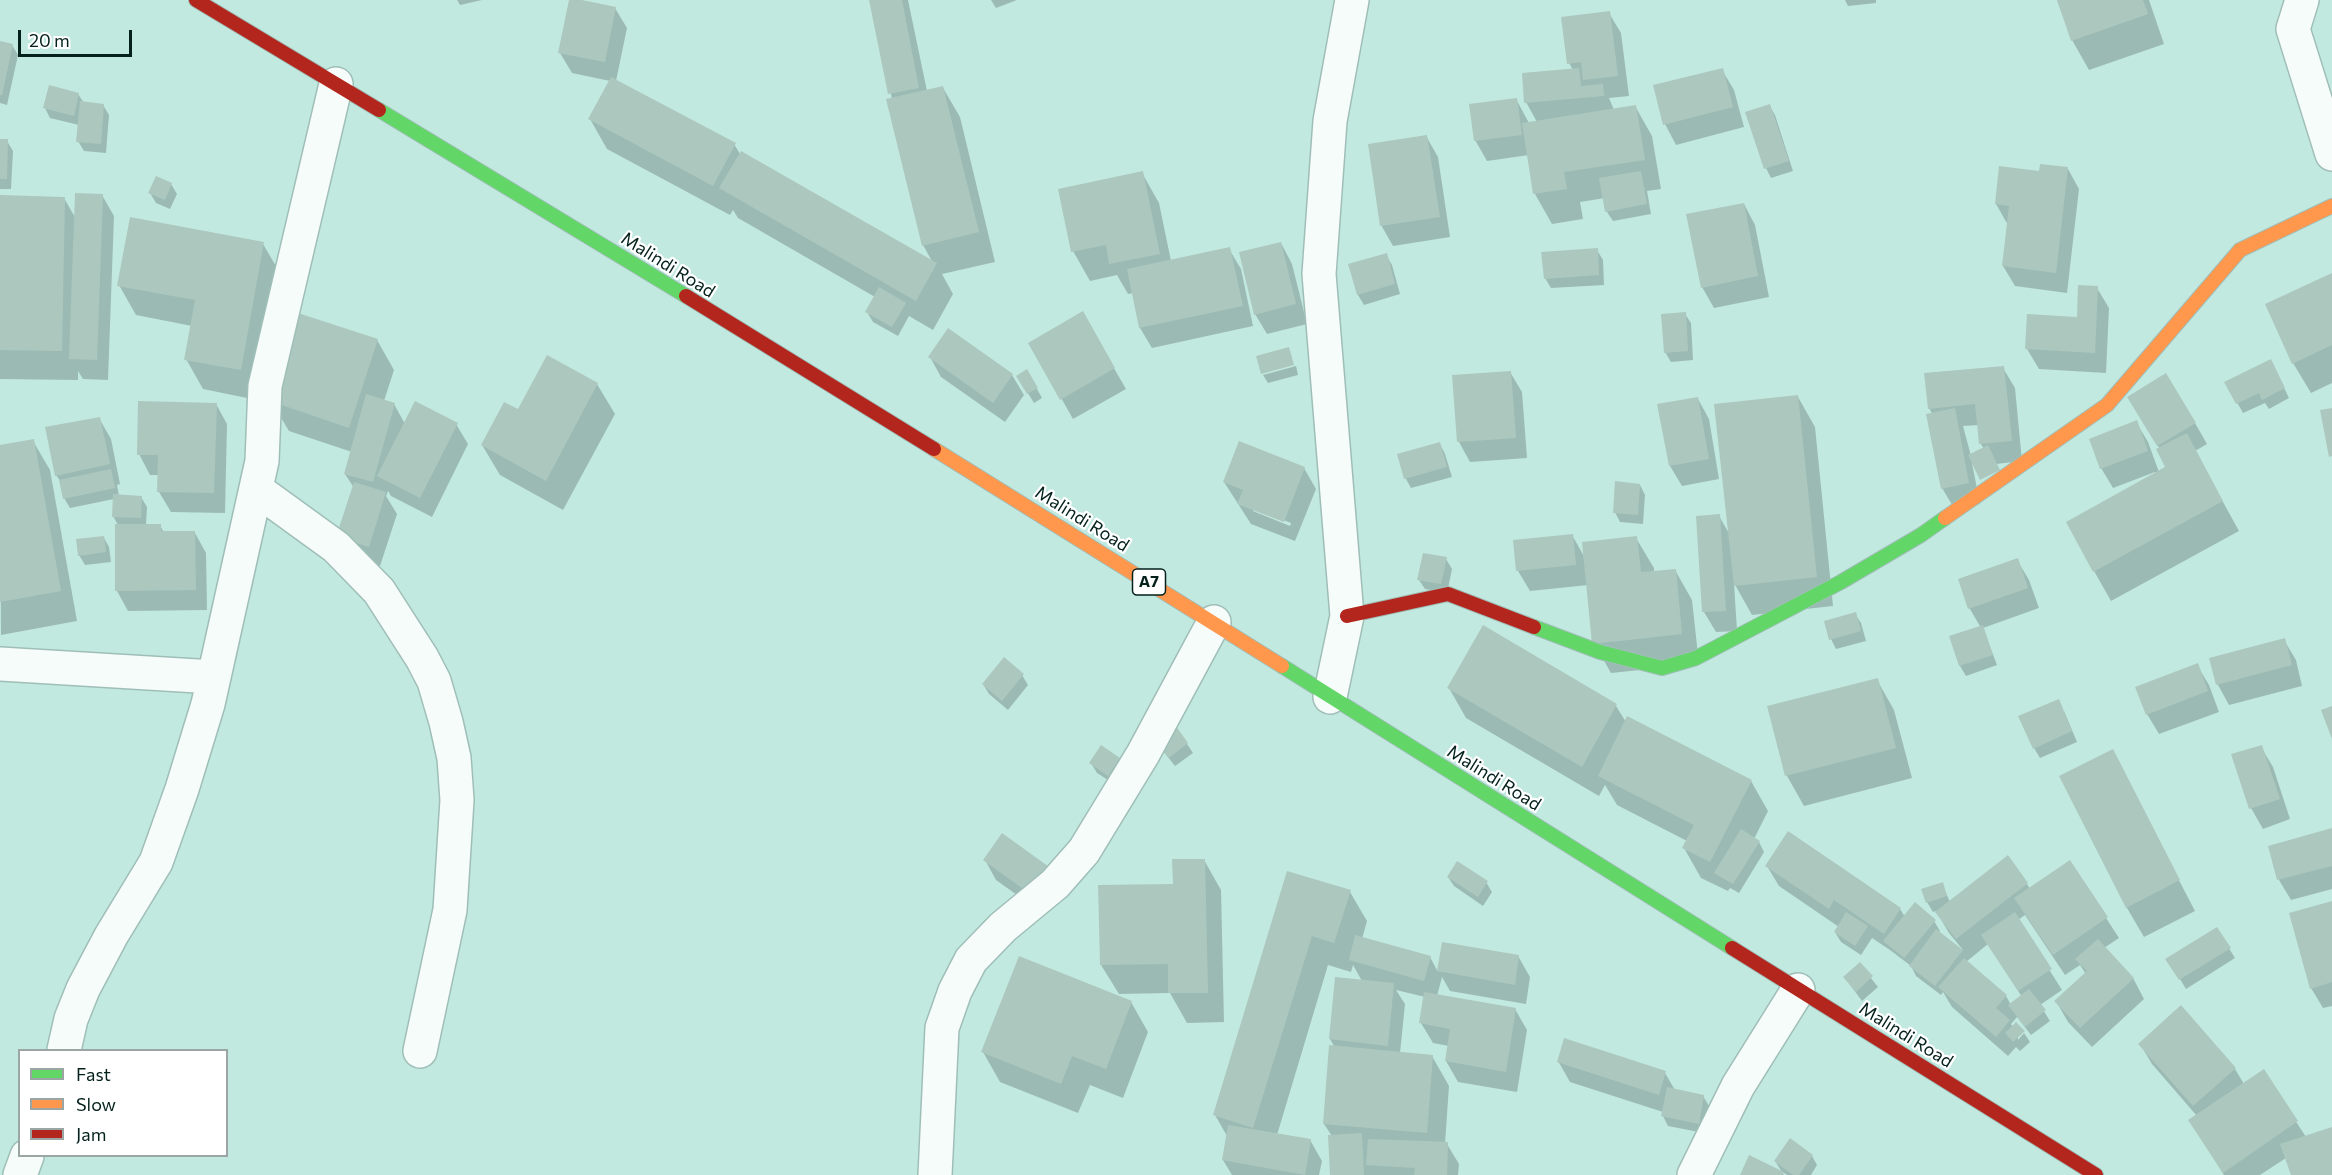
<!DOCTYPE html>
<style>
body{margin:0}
#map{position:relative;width:2332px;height:1175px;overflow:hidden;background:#c2e9e0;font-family:Commissioner,sans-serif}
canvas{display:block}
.legend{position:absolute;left:18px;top:1049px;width:210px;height:108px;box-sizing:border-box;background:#fff;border:2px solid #9ba6a4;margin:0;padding:8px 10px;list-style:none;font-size:18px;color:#04211c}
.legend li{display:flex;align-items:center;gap:12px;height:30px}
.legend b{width:30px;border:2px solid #9ba6a4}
.scale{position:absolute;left:18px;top:30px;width:114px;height:27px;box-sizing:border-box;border:3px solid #04211c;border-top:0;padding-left:8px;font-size:18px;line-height:21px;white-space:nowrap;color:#04211c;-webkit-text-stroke:4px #fff;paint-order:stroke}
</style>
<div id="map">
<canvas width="2332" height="1175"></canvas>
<ul class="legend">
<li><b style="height:8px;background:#63d668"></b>Fast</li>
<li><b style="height:8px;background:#ff974d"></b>Slow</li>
<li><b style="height:8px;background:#b3261e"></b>Jam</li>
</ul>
<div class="scale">20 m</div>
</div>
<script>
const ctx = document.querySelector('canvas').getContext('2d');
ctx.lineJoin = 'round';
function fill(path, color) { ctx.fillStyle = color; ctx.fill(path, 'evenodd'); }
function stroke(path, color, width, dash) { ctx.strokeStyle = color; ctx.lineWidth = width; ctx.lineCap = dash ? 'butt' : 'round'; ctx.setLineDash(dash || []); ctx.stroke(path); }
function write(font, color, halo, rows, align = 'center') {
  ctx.font = font + ' Commissioner,sans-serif'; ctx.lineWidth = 4.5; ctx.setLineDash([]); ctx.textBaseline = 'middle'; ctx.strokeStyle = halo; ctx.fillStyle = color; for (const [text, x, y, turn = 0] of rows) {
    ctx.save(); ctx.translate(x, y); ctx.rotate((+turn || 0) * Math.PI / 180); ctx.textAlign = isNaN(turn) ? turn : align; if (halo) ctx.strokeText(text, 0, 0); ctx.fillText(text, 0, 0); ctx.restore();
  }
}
fill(new Path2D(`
 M457,0h25l-22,5z
 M570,0l45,8 12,20 -11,53 118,63 6,10 193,109 -10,-18 -52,-245h37l19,91 16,-3 17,29 35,145 -53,12 11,20 -20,36 -24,-14 -11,20 -25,-14 -6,-10 8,-15 -137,-79 -5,-8 -3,5 -123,-66 -17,-30 20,-38 -38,-8 -12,-20z
 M991,0h26l-21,8z
 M1845,0h31v3l-28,3z
 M2057,0h92l15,44 -75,26 -17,-30z
 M1609,13l12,20 8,63 -20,2 5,12 21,-4 17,30 9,53 -14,2 4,23 -38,7 -6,-9 -2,-14 -25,4 3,17 -31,5 -17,-30 -6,-39 -42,6 -12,-21 41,-41 13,24 8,-1 -11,-20 47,-32 -4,-7z
 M0,42l12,3 6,10 -11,50 -7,-2z
 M1722,70l12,20 10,37 -68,18 -11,-21z
 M78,94l6,9 19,2 6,10 -3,38 -22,-2 -6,-10 1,-16 -29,-7 -5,-10z
 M1769,105l6,10 18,56 -22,7 -5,-10z
 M1426,136l12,21 12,80 -57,9 -12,-21z
 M0,141h7l6,10 -2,38h-11z
 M2068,169l11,20 -12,104 -52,-7 -12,-20 5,-41 -12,-21 44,-31z
 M1142,173l17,30 12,58 58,-12 12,20 12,57 -101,22 -12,-20 -7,-35 -5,1 -11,-19 -27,6 -17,-30z
 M171,184l6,10 -7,15 -14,-6 -6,-10z
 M102,195l12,21 -6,164 -25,-1 -5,-8v9l-78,-1v-182l64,1 12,21z
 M1744,204l11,21 14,72 -55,11 -12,-21z
 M1281,243l11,21 15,60 -40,10 -12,-20z
 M263,244l17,29 -23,127 -54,-11 -17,-30 6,-33 -56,-11 -17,-30z
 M1597,250l6,10 1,25 -53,3 -6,-10z
 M1386,255l6,10 8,29 -36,11 -6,-10 -8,-30z
 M2332,275v108l-21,10 -18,-30z
 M2097,288l12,20 -3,65 -67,-4 -12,-20 52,-31z
 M1082,313l44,76 -53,30 -43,-76z
 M1685,314l6,9 2,37 -22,2 -6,-10z
 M377,340l17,30 -10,31 10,3 11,20h51l12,20 -36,73 -41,-21 -3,-5 -2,5 11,18 -17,52 -30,-9 4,-69 -9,-14 7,-22 -63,-21 -18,-30z
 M930,357l82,18 12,20 -19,27 -64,-45z
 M1296,366l2,9 -30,8 -5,-8z
 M2003,368l12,20 7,73 -26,3 -24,-1 8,41 -26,4 -12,-20 -9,-73 -4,-7zM1979,425l2,19 3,5 -13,7 -8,-30z
 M1027,371l15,27 -8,5 -16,-26z
 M2276,371l13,27 -20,11 -4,-6 -22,10 -17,-30z
 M1510,372l12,20 5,66 -57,4 -11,-20 -6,-66z
 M597,384l18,30 -52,96 -63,-35 -18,-30 37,-34z
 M1798,397l17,30 18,179 -81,9 -18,-32 3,48 -21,1 -12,-20 15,-96 11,19z
 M1698,399l11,20 10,60 -37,7 -12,-20z
 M216,404l11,20 -2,89 -54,-1 -12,-20v-17h-9l-11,-21z
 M99,418l12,21 9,45 -3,1 2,11 22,1 6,10 -1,18h14l4,8h31l11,20 1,57 -79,1 -11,-20 1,-66 -5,-9 1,-17 -44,9 -6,-10 -3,-16 -5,-7z
 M2141,418l54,5 12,21 -12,7 44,80 -128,70 -17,-30 62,-97 -1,-2 -42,16 -12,-20 35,-46 12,20 11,30 8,-4 -7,-19z
 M33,441l17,29 27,151 -76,14 -1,-188z
 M1440,444l5,10 7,23 -41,11 -5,-9 -7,-24z
 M1304,468l12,21 -21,52 -44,-17 -27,-42zM1253,508l38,15 -1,3 -37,-15z
 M1640,485l5,10 -2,29 -23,-2 -5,-10z
 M1572,535l13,23 51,-20 18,30v4l21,-2 17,30 7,64 -88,9 -17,-30 -6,-58 -58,6 -12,-20z
 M104,538l5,9 2,15 -26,3 -6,-10z
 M1446,559l6,10 -5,24 -22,-4 -6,-9z
 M2017,560l12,20 10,28 -56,20 14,37 -31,11 -6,-10 -9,-29 30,-9 -11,-19 -10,-29z
 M1855,614l6,9 5,18 -30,8 -5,-10z
 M1484,627l132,79 10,16 125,59 17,30 -14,28 5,3 5,10 -25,41 -9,-5 -2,3 -27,-13 -17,-30 3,-7 -70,-36 -12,-20 -6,11 -133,-78 -17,-30z
 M2284,640l12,20 6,26 -73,19 -11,-20 -7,-26z
 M2197,665l12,20 10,27 -60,22 -12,-20z
 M1022,675l6,10 -20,25 -19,-16 -6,-10z
 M1877,680l17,30 18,68 -108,28 -17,-30 -18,-69z
 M2064,711l13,31 -37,16 -6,-10z
 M1187,744l6,9 -18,13 -15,-19z
 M2261,747l12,20 17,52 -27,10 -12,-21 -18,-53z
 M1119,759l5,10 -10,15 -17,-11 -6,-10z
 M2126,779l69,132 -51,26 -17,-29z
 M2332,830v59l-41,11 -12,-20 -9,-33z
 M985,860l77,30 -17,25 -49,-35z
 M1204,860l17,30 3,132 -37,1 -17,-30 -51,1 -18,-29 73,-79z
 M2070,862l49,76 -15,10 29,30 11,21 -52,48 -24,-25 -12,-21 30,-27 -6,-9 -15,10 -40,-60 -7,5 44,70 -22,15 10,16 -19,14 -14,-18 -6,7 7,12v4l6,-7 6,9 -10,9 -4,-4 -8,9 -56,-49 -9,-15 -2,3 -25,-19 -5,-10 -21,-16 -18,-12 -11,17 -20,-13 -6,-10 4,-5 -60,-41 -12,-20 133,43 5,8 29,4 6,10 -2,2 25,17 -14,-17 -13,-22 -3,1 -6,-10 15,-18 8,18 77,-18 3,5zM1988,944l34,53 -11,8 -5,-9 -40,-34z
 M1288,873l62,19 17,29 -5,18 68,18 8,15 5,-28 75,12 12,21 -4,27 -76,-13 -8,-14 -5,19 78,13 12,21 -10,62 -59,-10 -12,-21 3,-15 -16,-3 -12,-20 4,-26 -29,-7 9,14 -5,49 32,3 17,30 -4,58h2l12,20 -1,11h-127l1,-39 -8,-12 11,-76 -5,-9 32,-58 -9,-16 -2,7 -23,-7 -51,170 33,5 12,21 -3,14h-87l-9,-15 4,-24 -12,-21z
 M1448,877l38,5 6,10 -9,14 -29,-20z
 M2332,903v103l-9,2 -12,-20z
 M2217,929l18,29 -49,31 -18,-30z
 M1860,964l18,23 -16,14 -17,-23z
 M1131,1002l17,30 -25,66 -33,-13 -12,28 -78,-31 -17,-30z
 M2140,1044l95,25 9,15 19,-13 43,66 26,-9v47h-40l-6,-17 -26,17h-36l-34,-54 7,-5 -45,-52z
 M1558,1061l107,12 10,17 28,6 6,10 -5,27 -36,-7 -5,-10v-4l-93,-30z
 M1812,1156l5,9 -6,10h-24l-5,-3 2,3h-42l40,-3 -7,-11z`), '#0003');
fill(new Path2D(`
 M569,0h13l34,7 -11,55 -47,-9z
 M869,0h33l17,88 -31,6z
 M2057,0h86l5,14 -77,27z
 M1610,11l8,65 -35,4 -2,-18 -14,2 -6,-47z
 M0,41l13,3 -11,51h-2z
 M1579,68l2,18 22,-2 1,12 -80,7 -2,-30z
 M1723,68l10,39 -70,18 -10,-40z
 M611,77l125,66 -23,43 -125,-67z
 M49,85l30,8 -5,23 -31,-8z
 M943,86l36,146 -57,14 -36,-147z
 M1517,98l5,37 -48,6 -5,-37z
 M80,101l24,3 -3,40 -25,-2z
 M1770,104l19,57 -25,8 -19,-57z
 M1636,105l9,55 -81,12 3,17 -34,5 -11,-71z
 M1427,135l13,82 -60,9 -12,-82z
 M0,139h8l-1,40h-7z
 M741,151l196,112 -21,38 -197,-113z
 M2040,164l28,3 -12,106 -54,-7 7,-60 -14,-2 4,-38 40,5z
 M1143,171l17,83 -51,10 -3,-19 -35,7 -13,-63z
 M1641,171l6,33 -42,8 -6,-34z
 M156,176l16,7 -7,17 -17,-7z
 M75,193l28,1 -6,166 -28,-1z
 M0,195l65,2 -3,154 -62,-1z
 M1744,203l14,73 -57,12 -15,-74z
 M130,217l134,25 -23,128 -57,-10 11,-60 -78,-14z
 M1281,242l15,62 -42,11 -15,-63z
 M1230,247l13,59 -104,22 -12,-59z
 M1598,248l1,27 -55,4 -3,-27z
 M1387,253l8,31 -38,11 -9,-31z
 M2332,273v72l-40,19 -27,-60z
 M2078,285l20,1 -3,67 -70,-4 2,-35 50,3z
 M879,287l27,16 -14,24 -27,-15z
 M1083,311l32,57 -55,32 -32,-57z
 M1686,312l2,39 -24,2 -3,-39z
 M298,313l80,26 -29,89 -79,-27z
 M948,328l65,46 -20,29 -65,-46z
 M1289,347l5,18 -33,9 -5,-18z
 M547,355l51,28 -52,98 -65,-36 23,-43 14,7z
 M2271,359l14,29 -23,12 -3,-7 -23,11 -12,-22z
 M2004,366l8,75 -33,3 -4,-40 -47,5 -4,-36z
 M1027,369l11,19 -11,6 -11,-18z
 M1511,371l5,67 -59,4 -5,-67z
 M2166,373l30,50 -39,23 -30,-49z
 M366,394l29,9 -22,79 -29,-8z
 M1798,395l19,182 -83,9 -20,-182z
 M1698,397l11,62 -40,7 -12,-62z
 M138,401l79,2 -3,90 -57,-1 1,-37h-21z
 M415,401l43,22 -38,75 -43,-22z
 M1955,408l14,75 -28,6 -15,-75z
 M2332,408v48l-3,1 -9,-47z
 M100,417l10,47 -55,12 -10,-49z
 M2137,420l11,31 -48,18 -11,-30z
 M2187,433l36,68 -130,71 -27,-50 99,-55 -9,-18z
 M34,439l27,152 -61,11v-157z
 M1239,441l66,26 -21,55 -47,-18 6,-14 -20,-8z
 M1440,442l7,25 -43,12 -7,-25z
 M1988,445l12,25 -20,10 -12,-25z
 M111,469l4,19 -52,11 -4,-19z
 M1615,481l25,3 -2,31 -25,-2z
 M354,482l32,10 -17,55 -33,-10z
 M113,494l29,2 -1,22 -29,-1z
 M1720,514l6,97 -24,1 -6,-96z
 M115,524h46v7h34l1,59 -81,1z
 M1573,534l3,31 -60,6 -3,-31z
 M104,536l2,16 -28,4 -2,-17z
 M1637,536l4,36 35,-3 6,65 -90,10 -10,-102z
 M1423,553l24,4 -6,27 -24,-4z
 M2018,558l10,30 -60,21 -10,-30z
 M1856,612l5,19 -32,9 -5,-19z
 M1483,625l134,79 -35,63 -135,-79z
 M1983,625l10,30 -34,11 -10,-30z
 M2285,638l7,27 -76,20 -7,-27z
 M1004,657l20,17 -22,27 -20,-17z
 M2198,663l10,28 -62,24 -11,-28z
 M1878,678l18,70 -111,28 -18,-70z
 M2059,699l13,32 -39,18 -15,-33z
 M2332,706v33l-11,-29z
 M1627,716l125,64 -42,82 -28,-14 12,-23 -96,-49z
 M1173,722l15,21 -19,15 -16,-21z
 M1101,745l19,13 -12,18 -19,-13z
 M2262,745l18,54 -31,10 -18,-55z
 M2113,749l67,131 -54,28 -67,-132z
 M2332,828v38l-55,14 -9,-34z
 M1741,829l19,12 -27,43 -19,-11z
 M1788,831l113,77 -17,26 -50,-34 -5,9 -64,-43z
 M1002,833l50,36 -19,27 -50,-36z
 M2008,855l20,28 -72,56 -21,-27z
 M1172,859h33l3,134h-40v-29l-68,1 -2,-80 75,-1z
 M2070,860l38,57 -55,38 -39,-57z
 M1457,861l31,20 -10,16 -31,-20z
 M1287,871l64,19 -17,53 -22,-7 -59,192 -40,-13z
 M1943,882l4,14 -21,7 -5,-14z
 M2332,901v81l-22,7 -21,-76z
 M1915,902l21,18 -32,38 -21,-17z
 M1846,912l22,14 -13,20 -21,-14z
 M2015,912l37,57 -34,22 -37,-56z
 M2217,927l14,21 -52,32 -14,-21z
 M1936,929l27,21 -28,36 -26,-20z
 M1355,935l76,21 -7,25 -75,-21z
 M2098,939l36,39 -54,50 -26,-27 33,-30 -12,-12z
 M1442,942l77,13 -4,30 -78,-14z
 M1019,956l113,45 -26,68 -34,-13 -11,28 -80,-32z
 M1964,958l43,37 -11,13 14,12 -14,17 -58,-50z
 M1860,962l13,14 -17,16 -13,-15z
 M1335,977l59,6 -6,63 -59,-7z
 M2029,989l17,21 -21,17 -17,-22z
 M1424,992l92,16 -10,64 -61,-11 5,-32 -31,-6z
 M2181,1005l55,63 -43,38 -55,-62z
 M2016,1022l9,9 -12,11 -8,-9z
 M1564,1038l102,33 -7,24 -102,-33z
 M1329,1045l104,10 -6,78 -104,-9z
 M2264,1069l34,52 -75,52 -35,-53z
 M1667,1087l37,8 -5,29 -38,-8z
 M1228,1125l83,14 -6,36 -83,-15z
 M2332,1127v48h-41l-11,-31z
 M1362,1133l2,42h-34l-2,-40z
 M1790,1138l23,17 -14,20h-6l-19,-14z
 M1368,1139l80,3 -1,33h-33l1,-7 -49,-3z
 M1749,1155l35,17 -2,3h-42z`), '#acc7be');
const street = new Path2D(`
 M2302,0l-9,29 39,125
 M256,489l80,58 43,44 43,67 12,23 12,41 8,36 3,42 -7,110 -30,141
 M0,664l214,13
 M1330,697l17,-81 -28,-342 11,-153 22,-121
 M64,1050l7,-31 12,-30 28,-53 45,-74 26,-73 26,-85 54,-243 3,-75 71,-302
 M20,1175l7,-19
 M935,1175l7,-147 13,-37 16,-31 32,-33 52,-43 29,-33 59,-97 71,-132
 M1694,1175l44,-89 60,-96`);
const fast = new Path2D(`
 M379,110l307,186
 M1534,627l66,25 62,16 34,-10 145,-76 80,-47 24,-17
 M1282,666l450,282`);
const slow = new Path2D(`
 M934,449l348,217
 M1945,518l162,-113 133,-155 92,-44`);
const jam = new Path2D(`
 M196,0l183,110
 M686,296l248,153
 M1347,616l101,-22 86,33
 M1732,948l364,227`);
stroke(street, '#9fbeb7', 36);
stroke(fast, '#9fbeb7', 16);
stroke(slow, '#9fbeb7', 16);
stroke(jam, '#9fbeb7', 16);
stroke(street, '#f6fcfa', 33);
stroke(fast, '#63d668', 14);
stroke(slow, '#ff974d', 14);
stroke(jam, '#b3261e', 14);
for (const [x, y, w] of [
 [1149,582,33]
]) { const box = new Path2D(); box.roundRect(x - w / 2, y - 13, w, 26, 4.5); ctx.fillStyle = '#fff'; ctx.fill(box); stroke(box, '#04211c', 1.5); }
write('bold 16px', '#04211c', null, [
 ["A7",1149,582]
]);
write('18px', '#04211c', '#fff', [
 ["Malindi Road",668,265,32],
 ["Malindi Road",1082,519,32],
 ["Malindi Road",1494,778,32],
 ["Malindi Road",1906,1035,32]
]);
</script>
